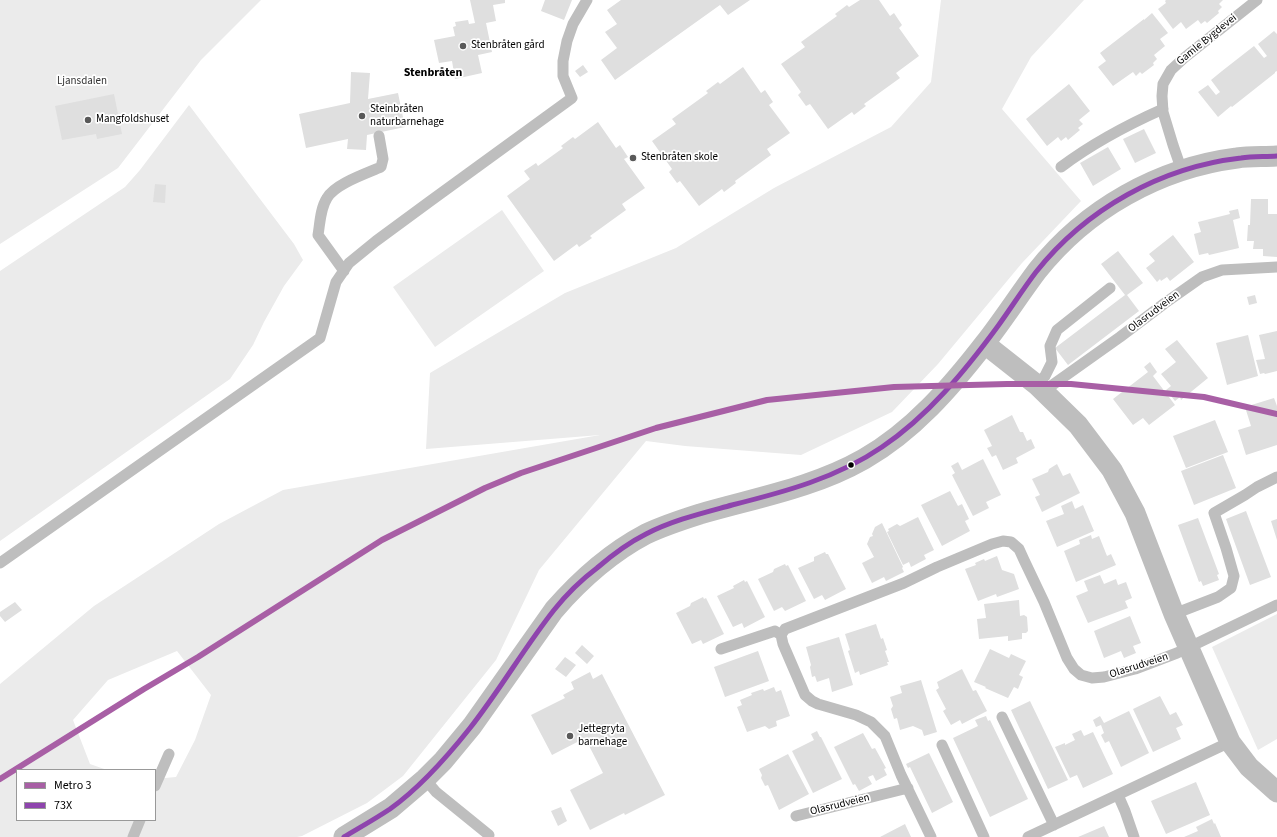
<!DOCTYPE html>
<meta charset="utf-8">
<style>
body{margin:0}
#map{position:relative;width:1277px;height:837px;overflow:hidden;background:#fff;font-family:"Source Sans 3",sans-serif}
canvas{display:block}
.legend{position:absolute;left:16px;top:769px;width:140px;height:52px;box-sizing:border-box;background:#fff;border:1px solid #999;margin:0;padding:5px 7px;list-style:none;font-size:12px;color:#000}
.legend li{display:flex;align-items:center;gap:8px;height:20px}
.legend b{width:20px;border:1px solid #999}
</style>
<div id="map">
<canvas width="1277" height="837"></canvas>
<ul class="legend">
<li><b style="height:5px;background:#a85fa5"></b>Metro 3</li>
<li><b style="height:5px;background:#8e44ad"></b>73X</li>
</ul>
</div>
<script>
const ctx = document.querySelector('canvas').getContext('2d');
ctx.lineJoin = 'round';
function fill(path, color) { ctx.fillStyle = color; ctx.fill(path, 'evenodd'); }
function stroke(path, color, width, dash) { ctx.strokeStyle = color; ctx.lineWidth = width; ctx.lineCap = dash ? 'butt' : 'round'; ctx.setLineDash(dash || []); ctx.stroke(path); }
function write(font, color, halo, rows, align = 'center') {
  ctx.font = font + ' "Source Sans 3",sans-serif'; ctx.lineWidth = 3.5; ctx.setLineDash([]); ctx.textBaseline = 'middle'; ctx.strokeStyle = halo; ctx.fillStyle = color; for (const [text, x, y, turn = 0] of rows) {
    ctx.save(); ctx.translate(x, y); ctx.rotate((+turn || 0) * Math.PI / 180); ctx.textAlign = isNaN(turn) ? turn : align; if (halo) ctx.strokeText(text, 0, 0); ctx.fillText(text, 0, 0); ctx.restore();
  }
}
fill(new Path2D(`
 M0,0h261l-60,60 -83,108 -118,76z
 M941,0h143l-53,57 -29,52 79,92 -59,62 -84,101 -46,48 -91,43 -116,-9 -39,-5 -107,129 -43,90 -93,116 -36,27 -65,33 -5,1h-297v-153l94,-78 125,-82 64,-34 317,-55 -174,14 4,-76 135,-80 111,-45 98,-60 117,-61 40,-45zM177,651l34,44 -16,45 -19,37 -21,2v41h-138v-50h90l-17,-6 -17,-44 35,-40z
 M189,105l105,139 9,16 -19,26 -20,36 -11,23 -23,34 -230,162v-270l125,-84 15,-17z
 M502,210l42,61 -109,76 -42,-60z
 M1277,614v125l-19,11 -46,-103z`), '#ebebeb');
fill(new Path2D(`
 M470,0h35v3l-12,2 3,16 -10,2 6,29 -14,3 4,18 -27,6 -3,-18 -13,2 -5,-23 21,-4 -2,-9 3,-1 -1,-4 13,-2 1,4 6,-1z
 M545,0h27l-8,20 -23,-9z
 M621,0h129l-22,15 -8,-10 -105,75 -14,-20 16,-12 -12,-16 12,-8 -10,-14z
 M860,0h19l11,16 4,-3 8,12 -3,3 20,28 -23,17 4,5 -36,26 2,2 -12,9 -2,-3 -24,17 -18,-25 -4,2 -8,-11 3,-3 -20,-28 24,-17 -4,-5 36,-26 -2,-2 12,-9 2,2z
 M1166,0h57l-4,4 3,3 -4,4 1,2 -12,10 -2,-2 -4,3 -3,-4 -12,9 -5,-7 -8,7 -15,-20 8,-6 -1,-2z
 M1152,13l16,20 -8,6 5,7 -11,9 3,4 -4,4 1,2 -12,9 -2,-2 -4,4 -3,-4 -20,14 -15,-19 8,-6 -6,-8 44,-34v1z
 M1274,31l3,3v37l-2,1v1l-43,34 -1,-1 -13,11 -20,-25 10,-7 8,10 4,-3 -9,-12 11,-9 32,-25 10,12 3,-2 -9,-12z
 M583,65l5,7 -8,5 -5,-6z
 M743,67l18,26 4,-3 8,12 -4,3 21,28 -23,16 4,6 -36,26 1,2 -12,9 -2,-3 -23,17 -19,-25 -3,2 -8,-11 3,-3 -20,-28 24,-17 -4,-5 36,-26 -2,-2 12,-9 2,2z
 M351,72l19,1 -2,26 30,-6 7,34 -38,8 -1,15 -19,-1 1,-10 -42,9 -7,-34 51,-11z
 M1069,84l21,27 -11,9 4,4 -5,4 2,2 -12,10 -2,-3 -5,4 -3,-4 -11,9 -21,-27z
 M114,94l8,40 -25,5 -1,-5 -34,6 -7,-34z
 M598,122l18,26 4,-3 8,12 -4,2 21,29 -23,16 4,6 -36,26 2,2 -13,9 -2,-3 -23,17 -47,-65 23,-17 -6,-8 12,-8 2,3 25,-18 -2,-2 12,-9 2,2z
 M1144,129l12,24 -21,10 -12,-24z
 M1108,147l13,22 -28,17 -13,-23z
 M155,184l11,1 -1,18 -12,-1z
 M1251,199h17v15h9v43l-14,-1v-7h-10l1,-8h-7l1,-16h2z
 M1238,209l2,9 -7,2 6,28 -30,7 -1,-2 -9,2 -5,-21 7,-2 -3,-10 32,-8 -1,-3z
 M1173,235l21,27 -24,19 -3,-4 -6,4 -1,-2 -3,3 -11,-14 9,-7 -6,-7z
 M1118,251l25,32 -16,12 12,16 -71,54 -13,-17 70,-53 -24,-31z
 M1255,295l2,8 -8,2 -2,-8z
 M1277,331v40l-12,3 -1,-1 -4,1 -4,-14 9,-1 -6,-24z
 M1248,335l10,41 -31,9 -11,-42z
 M1177,340l31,38 -27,22 -1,-3 -5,4 -9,-11 5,-4 -10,-12 15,-12 -11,-13z
 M1150,362l7,10 -4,4 22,29 -26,20 -6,-7 -10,7 -20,-26 35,-27 -4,-5z
 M1274,398l3,8v39l-31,10 -8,-25 13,-4 -6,-19z
 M1012,415l8,17h3l4,9 4,-2 4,9 -19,10 2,5 -15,7 -7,-15 -4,2 -5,-9 5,-2 -8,-16z
 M1215,420l13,32 -42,16 -13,-32z
 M1223,455l13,33 -42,17 -13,-34z
 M983,459l18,36 -15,7 3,6 -16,8 -21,-41 3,-2 -4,-7 7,-4 4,8z
 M1057,464l6,12 7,-3 10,20 -38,19 -7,-15 5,-2 -8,-16 16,-7 1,-3z
 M950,491l8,15 4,-2 7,15 -4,2 5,10 -28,15 -21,-41z
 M1072,501l3,8 8,-4 11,26 -37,16 -11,-26 18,-7 -3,-8z
 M1246,511l25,66 -21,8 -24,-66z
 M918,517l16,33 -10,5 2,4 -15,8 -2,-5 -6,3 -16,-33 2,-1 -1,-2 9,-5 3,2z
 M1198,518l21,56 -2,1 2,5 -16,6 -2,-5 -2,1 -21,-57z
 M1277,519v21l-6,-19z
 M882,523l21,44 -1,1 2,4 -18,9 -2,-4 -12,6 -10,-20 12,-6 -7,-13 3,-7 3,-1 -1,-2 3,-7z
 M1091,535l1,4 7,-3 8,20 4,-2 5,11 -40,17 -12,-31 16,-7 -1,-4z
 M825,552l1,2h2l18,35 -21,11 -3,-5 -8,4 -16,-31 16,-7v-4z
 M997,556l5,14 12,4 5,15 -22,8 -1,-3 -18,7 -13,-32 11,-4 -1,-2 9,-4 1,2z
 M785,564l1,2 2,-1 18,36 -21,10 -3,-4 -8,4 -16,-32 15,-7 1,-3z
 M1100,575l4,9 12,-5 2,6 8,-3 6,16 -7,3 3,7 -40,15 -12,-27 12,-5 -4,-10z
 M744,580l1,2 2,-1 18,36 -21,11 -2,-5 -9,4 -16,-31 17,-8 -1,-2z
 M703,597l1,2 2,-1 18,36 -21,10 -2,-4 -9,4 -16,-31 14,-7 1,-3z
 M1019,600l1,16 4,-1 3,2 1,14 -2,2h-4v6l-14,2v-5l-29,3 -2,-20 9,-1 -2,-14z
 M15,602l7,8 -17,12 -5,-6v-4z
 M1130,616l11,27 -8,3 3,7 -12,5 -3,-7 -17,7 -10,-27z
 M876,624l5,15 2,-1 4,12 -2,1 4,11h-2l1,3 -28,10 -1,-4 -4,2 -7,-22 2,-1 -5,-16z
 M839,637l14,48 -21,7 -3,-14 -12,4 -2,-6 -3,1 -2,-10 1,-2 -5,-18z
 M582,645l12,11 -7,8 -12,-11z
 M990,649l19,9 2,-4 15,7 -7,14 4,2 -5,12 -4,-2 -6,11 -23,-10 1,-1 -12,-5z
 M758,651l11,30 -44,16 -11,-30z
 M565,657l11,8 -10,12 -11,-8z
 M962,669l11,22 3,-1 11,21 -25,13 -2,-4 -9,5 -8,-14 3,-2 -10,-19 3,-2 -2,-6z
 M590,672l3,7 9,-5 63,121 -40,20 -1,-2 -34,17 -20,-40 33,-17 -18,-35 -33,17 -21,-40 34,-17 -2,-3 11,-6 -3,-7z
 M921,680l16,52 -13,4 -2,-6 -9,-4 -13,4 -3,-12 -3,1 -3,-10 2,-3 -3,-9 12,-4 -2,-7z
 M774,687l2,5 5,-2 9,26 -14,5 1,5 -8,3 -4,-3 -18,6 -10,-25 5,-2 -2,-5 12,-5 -1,-2 12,-4 1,2z
 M1160,696l10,19 6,-3 7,13 -7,3 5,11 -28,13 -20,-43z
 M1030,701l38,79 -20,9 -37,-79z
 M1129,711l20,42 -28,14 -12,-26 -4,2 -4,-8 3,-2 -3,-8 -5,2 -3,-7 7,-4 4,7z
 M986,716l2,5 2,-1 38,79 -38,18 -37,-79 25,-12 -3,-6z
 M1081,730l3,6 9,-4 20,42 -30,14 -6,-13 -7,3 -15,-31 10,-4v2l10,-5 -3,-6z
 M817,731l3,6h1l21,42 -29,14 -21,-42 22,-11 -3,-6z
 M863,733l9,16 3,-1 11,20 -2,1 3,6 -11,6 -3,-6 -5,2 4,7 -13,7 -4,-7 -2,1 -19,-38z
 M929,753l24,49 -21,11 -22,-46 -2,1 -2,-4z
 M788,754l21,40 -30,16 -11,-25 -3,1 -4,-8 1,-3 -3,-6z
 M1196,782l14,33 -44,19 -15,-33z
 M561,807l6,14 -9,5 -7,-15z
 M1212,819l2,5 1,-1 6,14h-37l14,-6 -2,-4z
 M905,824l6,13h-31z
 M1104,826l5,11h-31z`), '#dfdfdf');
stroke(new Path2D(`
 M1061,167c32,-24 66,-42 102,-58
 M1182,171l-9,-26 -10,-33 -1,-16 1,-12 8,-14 13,-12 73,-58
 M344,271l-26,-36c2,-11 2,-26 9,-37 8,-14 38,-24 54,-31l2,-8 -4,-23
 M1037,385l8,-9 7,-14 -2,-16 7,-16 53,-42
 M1044,391l76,-54 45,-34 37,-26 20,-7 55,-3
 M0,563l320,-225 16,-56 13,-19 27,-22 53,-39 143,-104 -9,-22v-15l4,-20 6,-17 14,-24
 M1174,614l44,-17 13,-9 3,-12 -8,-28 -12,-35 31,-18 12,-8 20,-10
 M721,649l54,-18 6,4
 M1002,717l52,108
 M942,745l42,92
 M425,779l11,13 53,43
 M155,786l14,-32
 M1118,795l7,16 9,26
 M796,816l112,-28
 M133,837l7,-17
 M931,837l-30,-62 -16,-39 -14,-14 -15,-7 -38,-11 -6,-3 -7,-6 -22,-51 -2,-9 4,-6 119,-46 33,-16 55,-23 11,-3 8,1 8,7 5,11 20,42 23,56 7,11 7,6 11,3 12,-1 31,-8 42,-16 100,-48
 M1028,837l202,-95`), '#bebebe', 11);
stroke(new Path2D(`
 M985,344l52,41 41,40 34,45 23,43 39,101 56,128 19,25 28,25
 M344,837l47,-29 34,-29 18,-18 29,-35 82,-116c26,-30 56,-57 92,-76 17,-8 35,-14 54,-20 55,-16 113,-26 164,-55 49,-28 87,-72 121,-116 18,-23 34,-48 52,-72 49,-62 122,-103 200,-113 13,-2 27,-1 40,-2`), '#bebebe', 21);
stroke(new Path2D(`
 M344,837c15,-9 31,-18 46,-28 31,-22 57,-52 80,-81 30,-38 54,-80 84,-118 12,-15 27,-30 43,-42 15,-13 31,-25 49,-34 27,-14 57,-21 86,-29 52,-13 105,-27 150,-58 46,-31 83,-76 116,-121 13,-18 25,-37 38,-54 50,-63 125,-105 205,-114 12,-2 24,-1 36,-2`), '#8e44ad', 5);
stroke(new Path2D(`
 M0,779l144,-90 54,-32 184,-117 103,-52 36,-15 135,-45 111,-28 127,-13 113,-3h64l133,13 73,17`), '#a85fa5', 6);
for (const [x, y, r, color] of [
 [463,46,4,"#595959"],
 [362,116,4,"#595959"],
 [88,120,4,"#595959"],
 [633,158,4,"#595959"],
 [851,465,3.5,"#000"],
 [570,736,4,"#595959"]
]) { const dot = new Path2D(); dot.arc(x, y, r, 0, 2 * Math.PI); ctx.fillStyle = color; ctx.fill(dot); stroke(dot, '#fff', 1.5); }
write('11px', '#000', '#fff', [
 ["Gamle Bygdevei",1207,40,-39],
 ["Olasrudveien",1154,312,-37],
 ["Olasrudveien",1139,666,-18],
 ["Olasrudveien",840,805,-14]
]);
write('11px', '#000', '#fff', [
 ["Stenbråten gård",471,46],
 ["Steinbråten",370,110],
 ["naturbarnehage",370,123],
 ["Mangfoldshuset",96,120],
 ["Stenbråten skole",641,158],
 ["Jettegryta",578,730],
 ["barnehage",578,743]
], 'left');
write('11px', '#323232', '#fff', [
 ["Ljansdalen",82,82]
]);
write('bold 12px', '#000', '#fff', [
 ["Stenbråten",433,73]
]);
</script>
